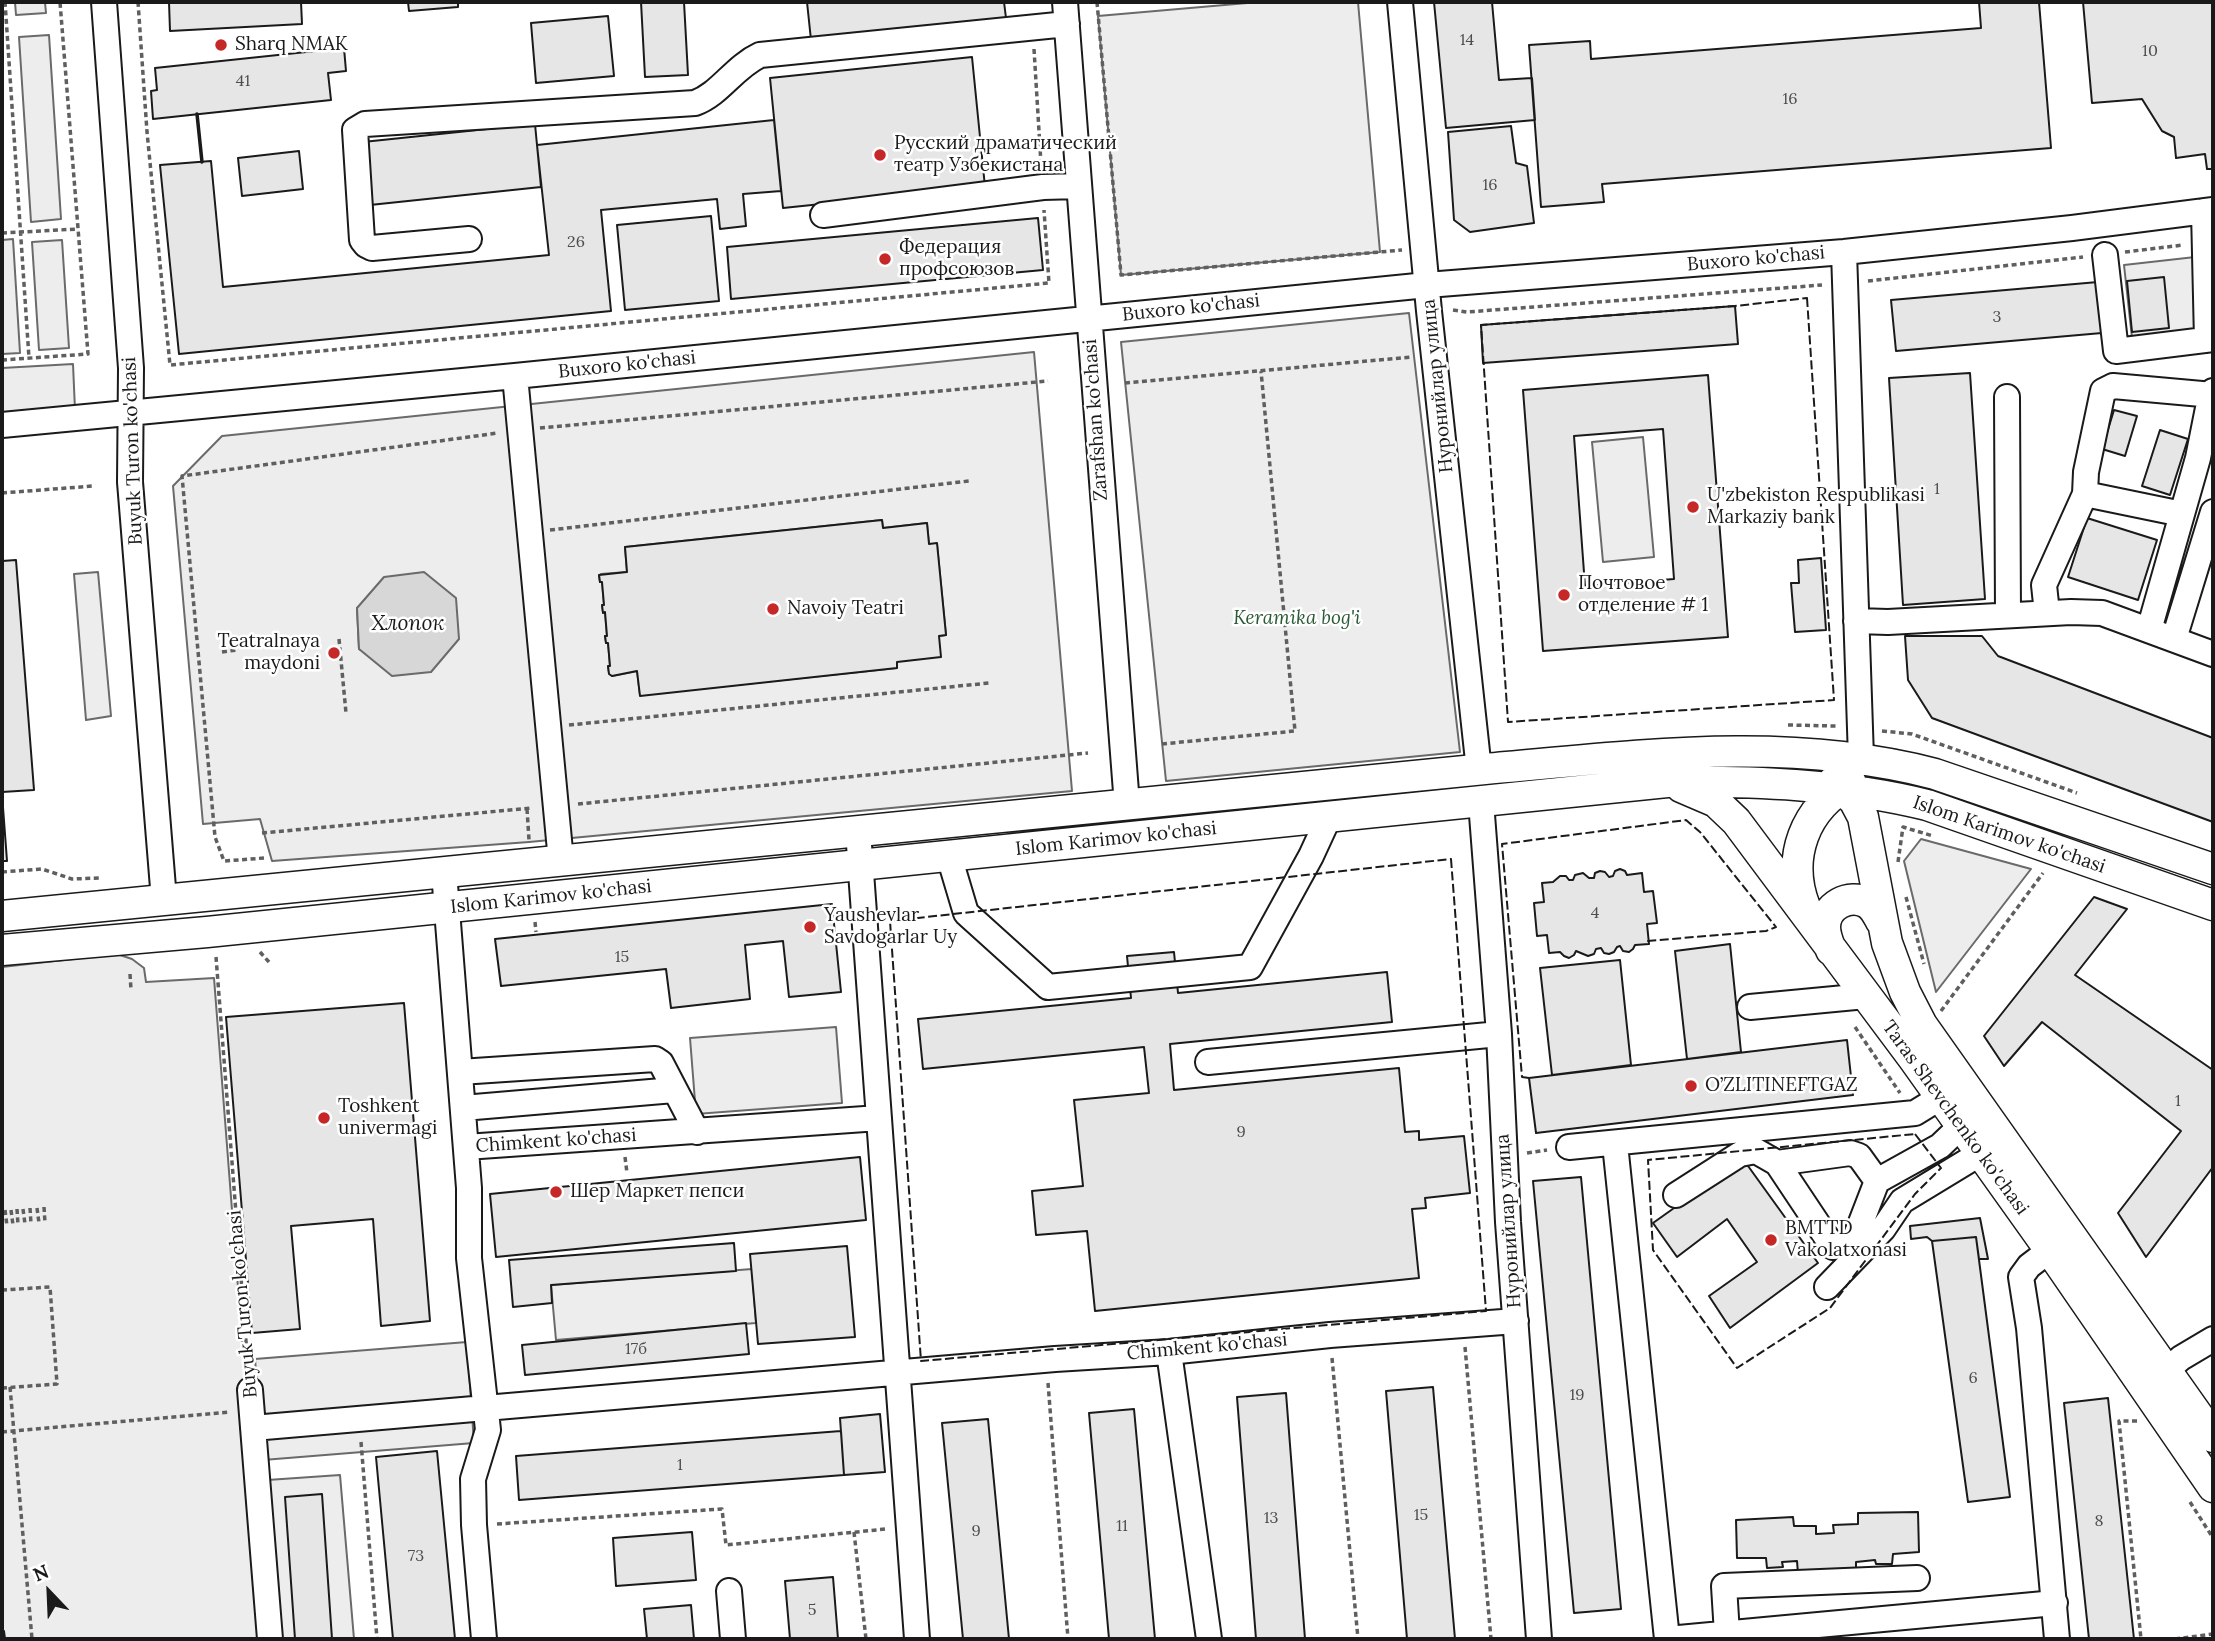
<!DOCTYPE html>
<meta charset="utf-8">
<style>
body{margin:0}
#map{position:relative;width:2215px;height:1641px;overflow:hidden;background:#fff;font-family:Lora,serif}
canvas{display:block}
.frame{position:absolute;inset:0;border:4px solid #1a1a1a;pointer-events:none}
.north{position:absolute;left:14px;top:1557px;width:70px;height:70px;-webkit-text-stroke:5px #fff;paint-order:stroke;rotate:337deg;font-size:19px;font-weight:700;line-height:28px;text-align:center;color:#1a1a1a}
.north::after{content:'';display:block;margin:auto;width:24px;height:32px;background:#1a1a1a;clip-path:polygon(50% 0,100% 100%,50% 72%,0 100%)}
</style>
<div id="map">
<canvas width="2215" height="1641"></canvas>
<div class="frame"></div>
<div class="north">N</div>
</div>
<script>
const ctx = document.querySelector('canvas').getContext('2d');
ctx.lineJoin = 'round';
function fill(path, color) { ctx.fillStyle = color; ctx.fill(path, 'evenodd'); }
function stroke(path, color, width, dash) { ctx.strokeStyle = color; ctx.lineWidth = width; ctx.lineCap = dash ? 'butt' : 'round'; ctx.setLineDash(dash || []); ctx.stroke(path); }
function write(font, color, halo, rows, align = 'center') {
  ctx.font = font + ' Lora,serif'; ctx.lineWidth = 5; ctx.setLineDash([]); ctx.textBaseline = 'middle'; ctx.strokeStyle = halo; ctx.fillStyle = color; for (const [text, x, y, turn = 0] of rows) {
    ctx.save(); ctx.translate(x, y); ctx.rotate((+turn || 0) * Math.PI / 180); ctx.textAlign = isNaN(turn) ? turn : align; if (halo) ctx.strokeText(text, 0, 0); ctx.fillText(text, 0, 0); ctx.restore();
  }
}
const built = new Path2D(`
 M15,2h30l1,11 -30,2z
 M1259,2h99l22,250 -259,23 -23,-259z
 M49,35l12,184 -30,3 -12,-185z
 M13,239l7,114 -18,1v-114z
 M62,240l7,108 -30,2 -7,-108z
 M2213,255v92l-79,9 -10,-91z
 M1409,313l51,439 -294,29 -45,-439z
 M1034,352l38,439 -543,51 -257,19 -12,-42 -57,5 -30,-338 49,-50zM882,520l1,8 44,-5 2,21h8l9,91 -7,1 -42,26v6l-257,27 -3,-24 -25,5 -3,-3 -1,-6 2,-1 -2,-23 -2,-1 -1,-6h2l-2,-24h-2l-1,-6 2,-1 -2,-23h-2l-1,-6 2,-2 26,-2 -2,-25zM357,608l74,64 -72,-23z
 M73,364l2,46 -73,4v-46z
 M1643,437l11,120 -51,5 -11,-120z
 M98,572l13,144 -25,4 -12,-146z
 M1921,839l110,30 -95,123 -32,-131z
 M117,954l15,5 12,9 2,14 68,-4 39,503 87,-6 14,164h-352v-672z
 M836,1027l6,76 -146,11 -6,-76z
 M752,1269l4,54 -200,17 -5,-55z
 M467,1342l7,101 -211,17 -8,-101z`);
fill(built, '#ededed');
stroke(built, '#6a6a6a', 2);
const water = new Path2D(`
 M424,572l32,26 3,41 -28,33 -39,4 -33,-27 -2,-41 27,-31z`);
fill(water, '#d7d7d7');
stroke(water, '#6a6a6a', 2);
const building = new Path2D(`
 M169,2h132l1,22 -132,7z
 M408,2h50v5l-49,4z
 M641,2h43l4,73 -43,2z
 M807,2h197l2,16 -195,22z
 M1434,2h58l7,78 33,-2 3,42 -89,8z
 M1979,2h60l12,146 -449,36 2,18 -63,5 -12,-162 61,-4 1,18 390,-31z
 M2083,2h130v167h-6l-2,-15 -29,4 -2,-21 -12,-6 -20,-32 -50,4z
 M608,16l6,60 -78,7 -5,-60z
 M344,48l2,23 -18,2 3,27 -178,19 -2,-28 6,-1 -2,-22z
 M972,57l13,130 -202,21 -13,-130z
 M774,120l7,71 -38,3 3,32 -26,3 -3,-30 -116,11 10,101 -432,43 -19,-189 51,-4 12,126 326,-32 -12,-110z
 M535,124l6,63 -171,18 -7,-63z
 M1511,126l5,37 11,3 7,57 -64,9 -16,-12 -6,-88z
 M299,151l4,38 -61,7 -4,-38z
 M711,216l8,85 -94,9 -8,-85z
 M1038,218l5,52 -312,29 -4,-52z
 M2164,277l5,51 -37,4 -5,-51z
 M2098,282l4,51 -206,18 -5,-51z
 M1735,306l3,38 -255,19 -2,-38z
 M1970,373l15,226 -82,6 -14,-227z
 M1708,375l20,262 -185,14 -20,-261zM1663,429l11,150 -89,7 -11,-150z
 M2114,410l23,6 -12,40 -23,-7z
 M2160,430l28,9 -18,56 -28,-9z
 M2087,518l70,22 -19,60 -70,-23z
 M882,520l1,8 44,-5 2,21 8,-1 9,92 -7,1 2,21 -44,5v6l-257,28 -3,-25 -25,5 -3,-2 -1,-8h2l-2,-23h-2l-1,-7h2l-2,-24 -2,1 -1,-8h2l-2,-23h-2l-1,-7 28,-3 -2,-25z
 M1821,558l5,72 -31,2 -4,-49h8l-1,-23z
 M16,560l18,230 -32,2v-231z
 M1905,636h77l16,20 215,82v84l-281,-104 -24,-38z
 M2,794l5,67h-5z
 M1620,869l5,2 2,4 15,-2 2,19 9,-1 4,32 -10,1 2,20 -14,1 -2,4 -4,3 -6,-1 -3,-5 -3,1 -3,5 -5,2 -5,-1 -3,-5 -5,1 -2,5 -6,2 -12,-5 -2,4 -5,3 -5,-2 -4,-4 -11,1 -2,-18 -10,1 -3,-33 10,-1 -2,-19 11,-1 7,-6h6l3,4h4l2,-5 8,-2 6,5h5l1,-5 5,-2 5,1 4,5 4,-1 2,-5z
 M2094,897l33,12 -52,66 138,95v97l-67,90 -28,-44 63,-82 -139,-109 -38,44 -20,-30z
 M832,904l9,88 -52,5 -6,-56 -38,4 5,54 -79,9 -5,-39 -165,17 -6,-47z
 M1730,944l11,108 -54,7 -12,-108z
 M1174,952l4,41 209,-21 5,50 -222,22 4,46 225,-22 6,64 14,-1v9l45,-4 6,57 -45,5 1,10 -14,1 7,69 -324,33 -8,-80 -51,4 -4,-44 51,-5 -9,-86 75,-7 -5,-46 -221,22 -5,-50 213,-21 -4,-42z
 M1620,960l11,105 -79,10 -12,-107z
 M404,1003l26,318 -49,5 -8,-107 -82,7 9,103 -48,4 -26,-316z
 M1847,1040l6,55 -317,38 -7,-55z
 M860,1157l6,63 -370,37 -6,-63z
 M1743,1159l75,104 -88,65 -21,-32 48,-34 -30,-43 -50,38 -24,-34z
 M1581,1177l40,432 -47,4 -41,-432z
 M1980,1218l8,41h-9l-3,-22 -44,4 -5,-4 -16,2 -1,-13z
 M1976,1237l34,260 -42,5 -36,-261z
 M734,1243l2,28 -185,14 1,18 -39,4 -4,-47z
 M847,1246l8,91 -97,7 -8,-90z
 M746,1323l3,31 -224,21 -3,-30z
 M1433,1387l22,252h-48l-21,-248z
 M1286,1393l19,246h-49l-19,-242z
 M2108,1398l26,241h-45l-25,-236z
 M1134,1409l21,230h-46l-20,-226z
 M880,1414l5,58 -41,3 -4,-57z
 M988,1419l21,220h-46l-21,-216z
 M841,1431l3,44 -325,25 -3,-44z
 M437,1451l18,188h-62l-17,-182z
 M322,1494l10,145h-37l-10,-142z
 M1918,1512l1,40 -26,2 -1,10h-16l-1,-4 -19,2v9l-58,3 -1,-13 -15,1 1,5 -16,1 -1,-10h-29l-1,-38 57,-3 1,9h22v8l18,-1 -1,-8 25,-1v-11z
 M692,1532l4,48 -80,6 -3,-48z
 M833,1577l5,62h-48l-5,-58z
 M691,1605l3,34h-47l-3,-30z`);
fill(building, '#e6e6e6');
stroke(building, '#1a1a1a', 2);
const minor = new Path2D(`
 M104,2l27,366 -1,114 34,418
 M1065,2l62,803
 M1400,2l29,309 50,459
 M2204,211l3,129
 M823,215l220,-28 36,-1
 M469,239l-97,9 -6,-3 -4,-5 -7,-110 10,-6 330,-21c25,-9 39,-36 65,-48l307,-31
 M1844,252l17,506
 M2105,255l11,96 97,-12
 M515,376l46,485
 M2007,397l1,218
 M2,425l513,-49 912,-91 417,-33 228,-24 141,-18
 M2085,494l97,20
 M2047,613l-3,-28 41,-91 1,-22 17,-81 10,-5 100,9
 M1856,621l32,1 183,-10 31,1 111,41
 M2149,630l49,-172 13,-65 2,-2
 M2174,639l39,-127
 M1481,802l18,232 9,188 31,417
 M858,831l59,808
 M949,856l17,57 82,74 202,-20 61,-111 18,-39
 M444,872l25,316v70l19,172 -15,49 1,46 10,114
 M1750,1007l116,-11
 M1208,1062l291,-28
 M460,1072l195,-13 6,4 36,69
 M463,1108l211,-18
 M1615,1144l52,495
 M466,1147l413,-29
 M1569,1147l346,-34 26,-16
 M1777,1163l56,84 12,-3 10,-6 22,-57 63,-35 21,-20
 M1676,1195l64,-41 16,-3 21,12 73,-10 9,3 18,25
 M2050,1250l-21,16 -8,11 8,51 28,311
 M1827,1287l56,-58 19,-28 79,-48
 M1169,1352l40,287
 M2166,1371l15,-13 32,-19
 M250,1390l20,249
 M253,1428l802,-69 114,-7 161,-17 186,-14
 M729,1591l4,48
 M1727,1634l-3,-48 193,-8
 M1668,1639l387,-36`);
const major = new Path2D(`
 M1833,782l21,18 9,17 24,126 18,49 17,33 291,412
 M1681,787l35,15 20,19 177,237 137,192 163,237
 M1805,907c-19,-49 -1,-99 46,-124
 M2,916l1483,-147c150,-13 302,-34 450,5l278,95
 M2,950l205,-18 1460,-150c88,-1 175,2 260,23l286,100
 M1831,950c-3,-8 -6,-15 -6,-23 0,-21 24,-34 42,-24 7,4 10,11 14,18`);
stroke(minor, '#1a1a1a', 28);
stroke(major, '#1a1a1a', 33);
stroke(new Path2D(`
 M5,2l24,356
 M138,2l9,130 23,233 879,-82 -5,-73
 M1097,2l24,273 281,-25
 M1034,49l7,115
 M2,233l76,-4
 M2125,252l58,-7
 M1868,281l215,-24
 M1453,310l14,2 355,-27
 M2,360l86,-6 -28,-352
 M1125,383l287,-26
 M540,428l508,-47
 M2,493l91,-7
 M550,530l419,-49
 M339,639l7,74
 M222,652l15,-2
 M569,725l420,-42
 M1788,725l48,1
 M1882,731l30,3 165,59
 M1162,744l133,-13 -34,-360
 M578,804l510,-51
 M527,809l2,31
 M262,833l270,-25
 M264,858l-40,3 -9,-24 -33,-361 316,-43
 M1898,862l5,-35 30,9
 M2,872l40,-3 30,10 27,-1
 M1906,897l18,67
 M535,922l1,10
 M260,952l9,10
 M216,957l32,410
 M130,974l1,16
 M1941,1011l102,-138
 M1855,1027l45,66
 M1527,1153l20,-3
 M625,1157l2,16
 M44,1207l1,16
 M30,1208l1,16
 M37,1208l2,15
 M17,1209l1,16
 M23,1209l2,15
 M5,1210l2,16
 M11,1210l2,15
 M2,1290l48,-3 7,97 -55,4
 M1465,1347l26,292
 M1332,1358l26,281
 M1048,1383l20,256
 M10,1387l22,252
 M2137,1421h-18l22,218
 M2,1432l228,-20
 M361,1442l16,197
 M2190,1502l23,36
 M497,1524l225,-15 4,36 160,-16
 M854,1532l12,107
 M2175,1639l38,-5`), '#5f5f5f', 3.5, [5, 3.5]);
stroke(minor, '#fff', 24);
stroke(major, '#fff', 30);
stroke(new Path2D(`
 M1807,298l27,402 -326,22 -27,-397 254,-19z
 M1451,859l35,452 -565,50 -31,-440z
 M1529,1078l-7,-1 -20,-233 184,-24 14,12 76,95 -10,4 -119,10
 M1915,1134l26,34 -26,26 -85,114 -93,60 -84,-118 -5,-90z
 M2,1631h2l1,8`), '#1a1a1a', 2, [9, 3.5]);
stroke(new Path2D(`
 M197,114l5,48`), '#1a1a1a', 3.5);
for (const [x, y, r, color] of [
 [221,45,7,"#c62828"],
 [880,155,7,"#c62828"],
 [885,259,7,"#c62828"],
 [1693,507,7,"#c62828"],
 [1564,595,7,"#c62828"],
 [773,609,7,"#c62828"],
 [334,653,7,"#c62828"],
 [810,927,7,"#c62828"],
 [1691,1086,7,"#c62828"],
 [324,1118,7,"#c62828"],
 [556,1192,7,"#c62828"],
 [1771,1240,7,"#c62828"]
]) { const dot = new Path2D(); dot.arc(x, y, r, 0, 2 * Math.PI); ctx.fillStyle = color; ctx.fill(dot); stroke(dot, '#fff', 2.5); }
write('16px', '#4d4d4d', null, [
 ["14",1467,40],
 ["10",2150,51],
 ["41",243,81],
 ["16",1790,99],
 ["16",1490,185],
 ["26",576,242],
 ["3",1997,317],
 ["1",1937,489],
 ["4",1595,913],
 ["15",622,957],
 ["1",2178,1101],
 ["9",1241,1132],
 ["17б",636,1349],
 ["6",1973,1378],
 ["19",1577,1395],
 ["1",680,1465],
 ["15",1421,1515],
 ["13",1271,1518],
 ["8",2099,1521],
 ["11",1122,1526],
 ["9",976,1531],
 ["73",416,1556],
 ["5",812,1610]
]);
write('19px', '#1a1a1a', '#fff', [
 ["Sharq NMAK",235,45],
 ["Русский драматический",894,144],
 ["театр Узбекистана",894,166],
 ["Федерация",899,248],
 ["профсоюзов",899,270],
 ["U'zbekiston Respublikasi",1707,496],
 ["Markaziy bank",1707,518],
 ["Почтовое",1578,584],
 ["отделение # 1",1578,606],
 ["Navoiy Teatri",787,609],
 ["Teatralnaya",320,642,"right"],
 ["maydoni",320,664,"right"],
 ["Yaushevlar",824,916],
 ["Savdogarlar Uy",824,938],
 ["O’ZLITINEFTGAZ",1705,1086],
 ["Toshkent",338,1107],
 ["univermagi",338,1129],
 ["Шер Маркет пепси",570,1192],
 ["BMTTD",1785,1229],
 ["Vakolatxonasi",1785,1251]
], 'left');
write('19px', '#1a1a1a', '#fff', [
 ["Buxoro ko'chasi",1756,259,-5],
 ["Buxoro ko'chasi",1191,308,-6],
 ["Buxoro ko'chasi",627,365,-6],
 ["Нуронийлар улица",1438,386,-96],
 ["Zarafshan ko'chasi",1096,420,-94],
 ["Buyuk Turon ko'chasi",133,451,-92],
 ["Islom Karimov ko'chasi",2009,835,19],
 ["Islom Karimov ko'chasi",1116,839,-6],
 ["Islom Karimov ko'chasi",551,897,-6],
 ["Taras Shevchenko ko'chasi",1955,1118,54],
 ["Chimkent ko'chasi",556,1141,-4],
 ["Нуронийлар улица",1509,1221,-94],
 ["Buyuk Turon ko'chasi",243,1304,-95],
 ["Chimkent ko'chasi",1207,1347,-5]
]);
write('italic 19px', '#2b5a34', '#fff', [
 ["Keramika bog'i",1297,619]
]);
write('italic 21px', '#1a1a1a', '#fff', [
 ["Хлопок",408,624]
]);
</script>
